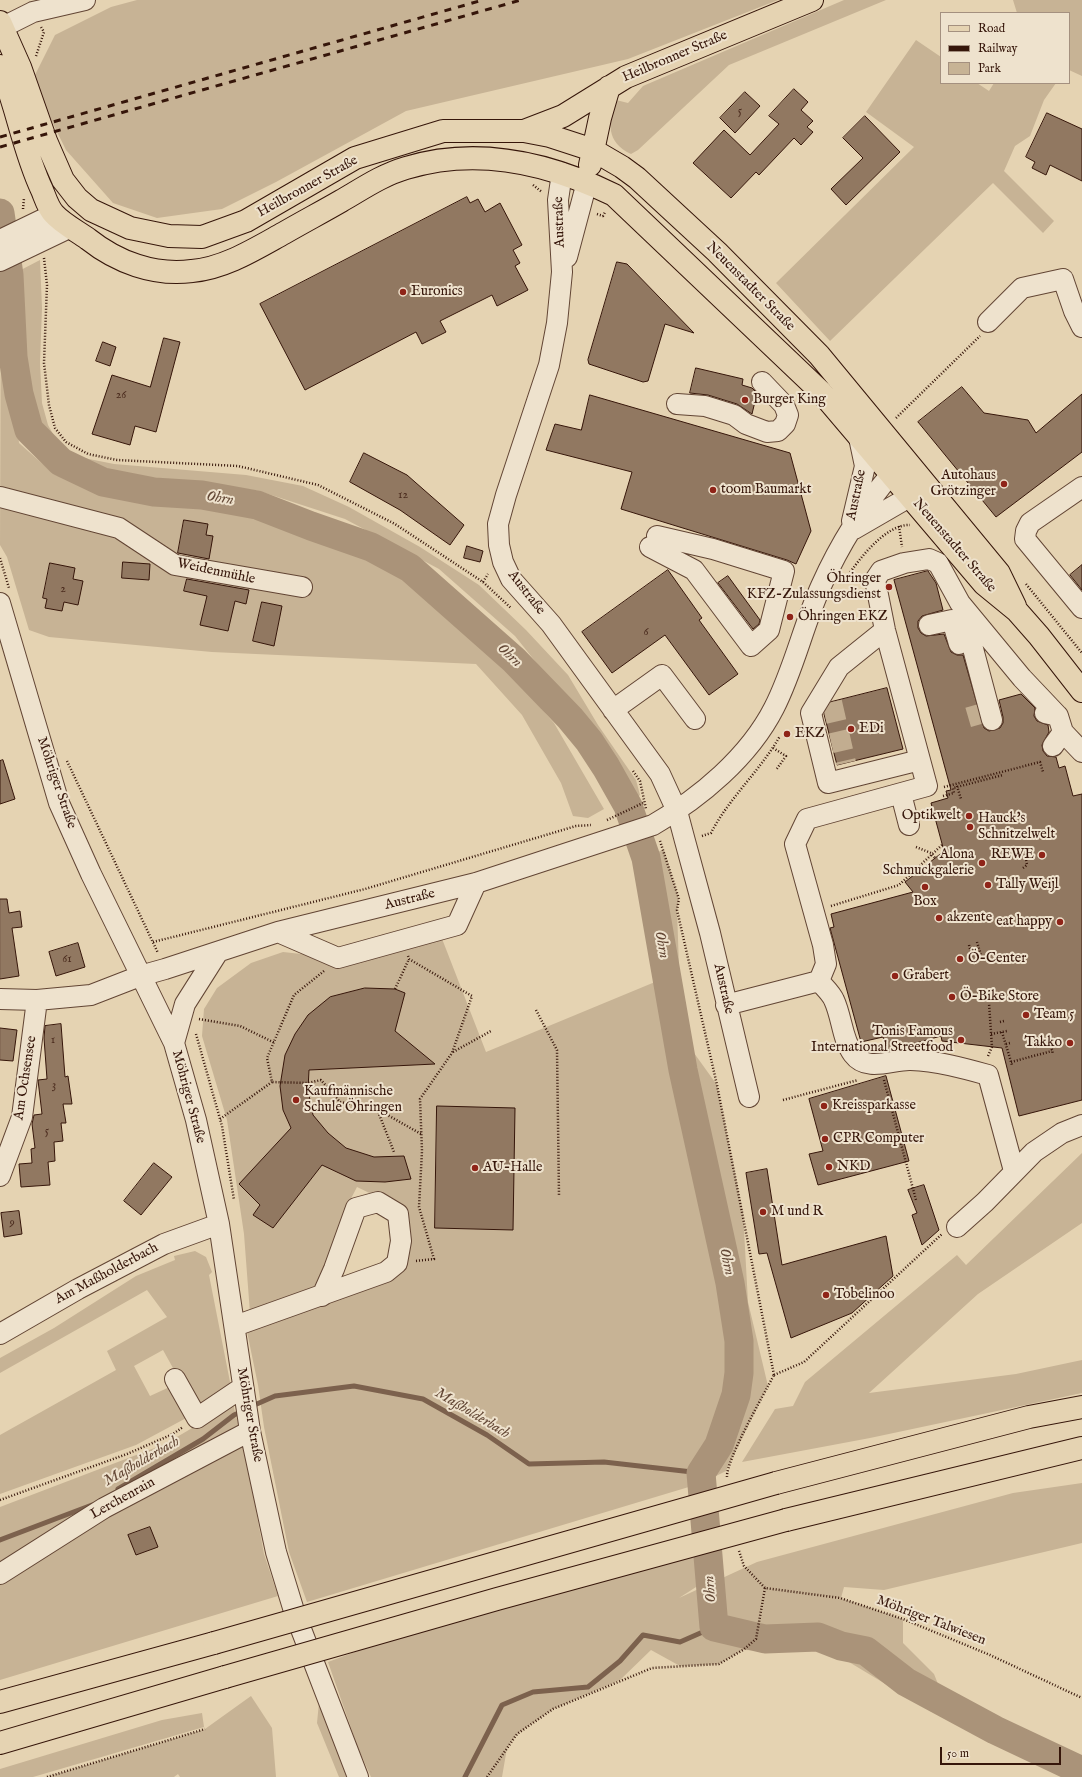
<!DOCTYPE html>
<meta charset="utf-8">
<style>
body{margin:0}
#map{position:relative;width:1082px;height:1777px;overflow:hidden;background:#e5d3b2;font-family:"IM FELL English",serif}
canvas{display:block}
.legend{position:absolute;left:940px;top:12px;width:130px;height:72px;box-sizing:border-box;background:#eee2cd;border:1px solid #a4907f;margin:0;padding:5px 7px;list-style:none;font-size:12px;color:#36160a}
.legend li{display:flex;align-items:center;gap:8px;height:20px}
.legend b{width:20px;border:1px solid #a4907f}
.scale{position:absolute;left:940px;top:1747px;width:121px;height:18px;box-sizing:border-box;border:2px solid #36160a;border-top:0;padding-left:5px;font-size:12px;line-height:14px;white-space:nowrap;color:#36160a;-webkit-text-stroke:3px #eee2cd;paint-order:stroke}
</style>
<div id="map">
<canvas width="1082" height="1777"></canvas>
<ul class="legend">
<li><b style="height:5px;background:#e5d3b2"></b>Road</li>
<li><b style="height:5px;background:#36160a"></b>Railway</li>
<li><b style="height:11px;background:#c7b395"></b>Park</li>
</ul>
<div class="scale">50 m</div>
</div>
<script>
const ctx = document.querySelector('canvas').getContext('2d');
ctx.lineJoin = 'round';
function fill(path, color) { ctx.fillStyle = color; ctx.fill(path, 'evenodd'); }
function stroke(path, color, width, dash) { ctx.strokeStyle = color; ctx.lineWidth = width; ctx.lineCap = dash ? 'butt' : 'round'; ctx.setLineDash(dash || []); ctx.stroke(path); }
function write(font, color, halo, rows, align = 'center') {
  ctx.font = font + ' "IM FELL English",serif'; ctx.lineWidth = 4; ctx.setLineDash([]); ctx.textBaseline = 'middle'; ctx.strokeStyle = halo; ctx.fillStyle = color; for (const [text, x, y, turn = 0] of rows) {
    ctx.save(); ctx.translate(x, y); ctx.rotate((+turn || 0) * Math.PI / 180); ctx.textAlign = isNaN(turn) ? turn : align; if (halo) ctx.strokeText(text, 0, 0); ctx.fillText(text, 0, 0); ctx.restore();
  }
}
fill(new Path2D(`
 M137,0h641l-150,59 -222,52 -130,71 -54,27 -65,9 -44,-15 -47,-53 -34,-69 23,-46 56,-28z
 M844,0h42l-157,65 -91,85 -7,4c-25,-12 -23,-31 -15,-54l12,3 15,-17z
 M1013,0h69v76l-13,-6v-57h-52z
 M916,40l25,17v26h36l12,8 5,-8h62l-12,17 -14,36 -15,10 -11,25 50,50 -11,12 -50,-50 -163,158 -54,-58 138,-136 -48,-35z
 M40,260l2,48 -2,55 2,40 6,22 11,20 25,13 30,6 132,11 57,11 46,21 71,40 59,38 47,45 42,45 30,50 38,55 4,15 -11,9 -5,-14 -29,-49 -29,-41 -51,-64 -76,-67 -94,-50 -86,-28 -38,-6 -110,-12 -32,-8 -28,-15 -19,-22 -17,-155z
 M1,277l18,166 36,32 54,15 98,13 67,13 95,43 55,33 80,74 50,57 50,86 -16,9 -15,-2 -12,-33 -39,-68 -46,-51 -264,-12 -163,-15 -20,-7 -22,-73 -7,-12z
 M664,849l15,50 -2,11 2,57 15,86 23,32 26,127 5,90 20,84 -42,85 -24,12 -395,119 -18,-50 -25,-125 -6,-42 -13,-63 159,-66 -24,-58 -23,-11 -14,27 -26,72 -67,27 -6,-79 -17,-114 -25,-84 2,-27 13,-21 34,-25 32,-11 55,6 101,-27 47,121 181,-75 -21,-119z
 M1082,1153v70l-104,71 -109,99 147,-19 66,-14v33l-212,45 -128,24 33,-53 18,-3 12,-24 152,-127 9,10z
 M195,1251l11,6 6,15 -3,3 22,112 -25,18 -13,-1 -30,-54 -29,16 16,30 24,-11 16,31 -54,29 -136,49v-59l116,-65 -9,-19 60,-34 -20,-27 -147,83v-15l54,-30 82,-52 39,-16 -1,-4z
 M233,1404l12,46 19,104 14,42 -278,84v-173l165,-63z
 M1082,1483v60l-198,47 -40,-3 -3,11 62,21v24l31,31 12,30 -14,8 -108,-65 -39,4 -42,-1 -24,14 -39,2 -29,-16 -31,30 -67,29 -36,25 -10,14 -5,29h-131l-13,-29 -30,-86 169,-63 117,-32 82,-10 14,21 -31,20 78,-36 256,-69z
 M321,1682l37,95h-19l-22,-54z
 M251,1696l21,32 4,49h-96l-2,-3 -4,3h-127l158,-48z
 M202,1713l2,14 -171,50h-33v-8l162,-49z`), '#c7b395');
stroke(new Path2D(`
 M250,1407l25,-11 79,-10 69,13 64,36 42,29 75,-2 97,11
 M118,1489l85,-50 31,-24 9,-4
 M0,1540l92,-35
 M465,1777l37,-72 31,-13 55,-5 32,-26 23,-26 37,7 34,-15`), '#7c614d', 5);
stroke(new Path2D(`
 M0,213l9,62 4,82 6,37 10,36 32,32 42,20 51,10 48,3 55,10 54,21 60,21 39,21 104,92 56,58 19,23 17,26 22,39 18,52 37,212 47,213 9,58v32l-3,22 -17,50 -18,28 13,154 51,12 53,-2 23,9 25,5 40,31 89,48 87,41`), '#aa9379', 29);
const building = new Path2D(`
 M794,89l14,13 -7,8 12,11 -6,6 6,5 -12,13 -7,-7 -35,37 -3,-3 -25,26 -38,-35 31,-33 26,25 29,-31 -10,-8z
 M745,92l15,14 -25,27 -15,-15z
 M1047,113l35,16v52l-32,-16 -4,10 -14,-7 3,-6 -9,-5z
 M865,116l35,36 -54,53 -15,-16 32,-31 -20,-20z
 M467,197l3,6 8,-4 7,13 15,-9 22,42 -9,5 7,13 -5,3 13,24 -31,16 -5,-11 -52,26 6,11 -24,12 -6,-12 -111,58 -45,-86z
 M617,262l10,2 67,69 -29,-9 -17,57 -5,1 -54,-18 -1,-4z
 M164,338l16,4 -24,90 -21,-6 -5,19 -38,-11 20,-59 38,12z
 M103,342l13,5 -6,19 -14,-5z
 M696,368l47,11 -1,6 10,3 5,5 -5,21 -15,-10 -29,-9 -18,-2z
 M962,387l22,26 44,7 8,13 46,-39v58l-86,65 -78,-95z
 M590,395l200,58 21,78 -15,33 -9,-4 -166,-51 11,-37 -86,-22 9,-26 26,6z
 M364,453l43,22 57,50 -14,20 -50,-35 -50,-28z
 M184,520l24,4 -2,11 7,1 -4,23 -31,-6z
 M467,546l16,5 -3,11 -16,-4z
 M123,562l27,2 -1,16 -27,-2z
 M50,563l25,5 -2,11 10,2 -5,24 -14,-3 -2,9 -17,-3 2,-9 -4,-1z
 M1082,565v25l-12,-15z
 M668,570l34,48 -3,2 39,54 -29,21 -44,-60 -53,38 -30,-41z
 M928,571l8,12 7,27 -21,6 -4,5v7l3,5 5,3 18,-2 7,18 6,3h6l21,73 5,3 11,-3 3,-5v-6l-4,-17 22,-6 14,14 -1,8 3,5 11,4 1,7 -7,13 1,6 4,5 9,1 3,11 6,-2 8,30 9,-2v306l-63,16 -17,-68 -60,-7 -1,-5 -54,15 -4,-14 -22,5 -31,-114 4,-1 -3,-13 82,-22 -8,-10 39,-31 -13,-48 17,-5 -2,-7 5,-1 -57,-210z
 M728,576l32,44 -1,4 -6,5 -35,-46z
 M187,579l62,11 -3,14 -11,-3 -7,30 -28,-6 7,-29 -23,-5z
 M262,602l20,4 -8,40 -21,-5z
 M887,688l16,61 -66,16 -13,-51 7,-12z
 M3,760l12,39 -15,5v-43z
 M0,899h7l2,14 11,-2 2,16 -10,1 7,48 -19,3z
 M78,943l7,24 -29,9 -7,-24z
 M365,988l30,1 10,4 -10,38 40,33 -126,6 -1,20 5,25 15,18 18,15 28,9 30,-1 7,23 -26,3 -29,-1 -34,-16 -49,63 -20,-13 7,-10 -21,-21 52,-56 -8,-18 -3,-24 5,-31 10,-21 13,-19 22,-18z
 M61,1024l4,53 3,-1 4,28h-9l3,19h-5l2,18 -9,1 1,19 -7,1 2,23 -29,2 -2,-23 13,-1 -1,-14 4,-1 -3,-24 2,-9 8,-1 -4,-34 9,-1 -3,-41 1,-12z
 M0,1028l17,2 -4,31 -13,-1z
 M886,1076l23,85 -91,24 -9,-31 14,-3 -14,-52z
 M437,1106l78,2 -2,122 -78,-2z
 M154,1163l18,14 -31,38 -17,-14z
 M767,1169l15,96 104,-29 7,40 -41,37 -61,25 -24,-85 -8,1 -13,-81z
 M924,1185l15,45 -17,15 -10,-30 5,-2 -9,-23z
 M19,1211l3,23 -18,3 -3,-24z
 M150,1527l8,20 -22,8 -8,-20z`);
fill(building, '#917861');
stroke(building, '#36160a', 1);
stroke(new Path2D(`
 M832,702l14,61
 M975,705l7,24`), '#c2ad90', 20, [20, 10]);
const minor = new Path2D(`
 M3,27l30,-15 52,-12
 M562,173l-4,27 4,72 -5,51 -8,42 -43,130 -8,29 1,21 4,17 8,17 40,45 109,150 17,37 8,30 25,92 39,164
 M0,240l54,-26
 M567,257l20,-75
 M0,261l71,-34
 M988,322l34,-34 41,-9 11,32 8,16
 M677,404l28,2 29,9 12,9 21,8 11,-1 7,-7 3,-9 -4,-10 -22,-23
 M1082,487l-52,36 -4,8 -1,8 57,69
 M0,497l119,31 56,37 127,22
 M852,521l13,-55 -7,-33
 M854,529l57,-33
 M650,547l44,23 57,76 18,-16 15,-59 -71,-22 -56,-13
 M0,603l59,200 32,71 83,169 22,77 23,104 31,207 26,121 18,59 64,166
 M963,611l29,109
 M929,625l23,-5 7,24
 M885,630l-46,37 -28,46 17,70 92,-23
 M613,710l49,-35 33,44
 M1045,713l13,3 5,16 -10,14
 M1063,732l19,20
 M901,794l8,31
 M278,932l60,26 119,-33 19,-42
 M819,981c5,6 12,12 15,19 8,17 8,39 19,54 14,19 40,5 58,6 26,1 52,8 77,15l26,96
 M0,999l37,1 54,-5 49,-19 25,-7 113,-37 198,-49 177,-58c47,-27 96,-68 121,-117 20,-39 29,-82 47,-122 18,-40 42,-79 71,-113
 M726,1005l93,-24 7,-17 -3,-19 -28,-101 12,-25 120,-33 -42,-156 -10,-50 6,-9 23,-8 25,-4 9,4 22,40 62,75 36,38
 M174,1043l11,-39 33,-52
 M0,1176l22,-59 15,-117
 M957,1227l28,-25 49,-50 28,-19 20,-8
 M235,1326l151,-54 11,-9 4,-22 -3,-27 -20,-12 -22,6 -22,61 -12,27
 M0,1334l78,-45 86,-45 55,-20
 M175,1379l22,39 46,-31
 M0,1574l104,-66 146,-77`);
const major = new Path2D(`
 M0,22l20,45 26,74 17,39 14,18 14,12 39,18 39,8 33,1 44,-16 109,-63 88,-27h81l26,5 43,14 29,17 15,11 80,74 102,103 180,218 16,33
 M0,66c17,40 23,84 42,124 3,7 6,18 12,24 9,10 23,17 34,25 29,23 66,37 104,32 33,-3 63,-22 92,-38 19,-11 38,-21 57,-32 21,-12 41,-26 65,-33 72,-22 143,-5 208,27l207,197 163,192 33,27 22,25 43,55
 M524,131l39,-15 63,-39 186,-77
 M590,165l10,-47 9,-31`);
const highway = new Path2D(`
 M776,1483l253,-66 53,-10
 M786,1520l296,-72
 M0,1702l214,-59
 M0,1743l225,-66`);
stroke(minor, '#624534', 22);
stroke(major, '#36160a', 24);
stroke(highway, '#36160a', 24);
stroke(new Path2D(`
 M36,56l8,-24 -3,-5
 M533,185l9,7
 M23,209l1,-11
 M597,214l6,2 2,-4
 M44,258l3,27 -3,78 5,42 6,23 11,14 22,12 29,6 121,6 80,19 77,39 88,58 28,26
 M896,418l84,-82
 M899,526l3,21
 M0,558l9,30
 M847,577c12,-18 39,-53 63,-52
 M483,582l5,-8
 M1026,584l56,69
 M773,748l13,8 -10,14
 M67,761l91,192
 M633,771l7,10 6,28
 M957,786l4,13
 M944,787l96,-25 3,10
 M943,796l11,-3 -1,-5 50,-13
 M607,820l36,-17
 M702,836l9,-3c18,-35 49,-62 69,-97
 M660,841l19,58 -2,11 40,175 57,290
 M916,847l15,6 4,5
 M1023,868l4,-3 -2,-12
 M831,906l68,-21 43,-40
 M153,942l212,-53 211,-63 15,-1
 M977,942l6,20
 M969,945l5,19
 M408,956l1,3 63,37 -20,57 -32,46 2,52 -3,56 15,52 -19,2
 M324,971l-30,24 -27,63 5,24 36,1 13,-3 19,22 37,7 44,25
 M395,989l14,-30
 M536,1010l21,40 2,146
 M199,1019l41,7 35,17
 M1000,1022l4,-1
 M1002,1032l10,33
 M196,1034l26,92 12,74
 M991,1034l16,-3
 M1006,1044l4,-1
 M1051,1046l2,8
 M453,1052l38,-21
 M988,1056l4,-9 -3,-44
 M1011,1062l41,-11
 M884,1080l32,120
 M783,1100l75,-20
 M377,1109l17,43
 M220,1119l52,-37
 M774,1375l30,-13 138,-128
 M727,1477c-1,-17 37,-83 47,-102
 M0,1500l127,-46 46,-20 10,-7
 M739,1551l5,15 21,22 75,10 63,21 87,36 92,43
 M47,1777l158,-48
 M487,1777l30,-43 36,-25 99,-41 67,-4 24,-14 13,-11 9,-51`), '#36160a', 2.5, [1, 2]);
stroke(minor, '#eee2cd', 20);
stroke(major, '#e5d3b2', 22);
stroke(highway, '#e5d3b2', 22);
stroke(new Path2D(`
 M0,137l483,-137
 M0,147l521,-147`), '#36160a', 3, [7, 7]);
const highwayBridge = new Path2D(`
 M214,1643l562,-160
 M225,1677l272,-78 289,-79`);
stroke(highwayBridge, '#36160a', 24, []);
stroke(highwayBridge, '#e5d3b2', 22);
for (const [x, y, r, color] of [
 [403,292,4,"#8f2418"],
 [745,400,4,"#8f2418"],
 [1004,484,4,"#8f2418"],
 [713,490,4,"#8f2418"],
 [889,587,4,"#8f2418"],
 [790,617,4,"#8f2418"],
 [851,729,4,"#8f2418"],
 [787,734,4,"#8f2418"],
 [969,816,4,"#8f2418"],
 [970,827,4,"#8f2418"],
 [1042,855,4,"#8f2418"],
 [982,863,4,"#8f2418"],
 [988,885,4,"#8f2418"],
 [925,887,4,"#8f2418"],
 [939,918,4,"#8f2418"],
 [1060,922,4,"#8f2418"],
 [960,959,4,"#8f2418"],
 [895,976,4,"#8f2418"],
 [952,997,4,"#8f2418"],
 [1026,1015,4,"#8f2418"],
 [961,1040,4,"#8f2418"],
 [1070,1043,4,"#8f2418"],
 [296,1100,4,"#8f2418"],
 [824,1106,4,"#8f2418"],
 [825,1139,4,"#8f2418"],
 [829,1167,4,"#8f2418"],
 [475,1168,4,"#8f2418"],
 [763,1212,4,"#8f2418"],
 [826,1295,4,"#8f2418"]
]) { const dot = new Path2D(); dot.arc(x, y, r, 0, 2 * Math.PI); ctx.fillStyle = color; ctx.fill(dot); stroke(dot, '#eee2cd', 1.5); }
write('12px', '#4d2e20', null, [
 ["5",740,112],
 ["26",121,396],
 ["12",403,496],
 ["2",63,590],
 ["6",646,633],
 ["61",67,960],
 ["1",53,1041],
 ["3",54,1086],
 ["5",47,1132],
 ["9",12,1224]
]);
write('14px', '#36160a', '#eee2cd', [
 ["Heilbronner Straße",675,57,-23],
 ["Heilbronner Straße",308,187,-29],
 ["Austraße",560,222,-92],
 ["Neuenstadter Straße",750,287,45],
 ["Austraße",857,495,-78],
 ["Neuenstadter Straße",954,546,49],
 ["Weidenmühle",216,572,12],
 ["Austraße",526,593,52],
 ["Möhriger Straße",56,783,71],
 ["Austraße",410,900,-14],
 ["Austraße",723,989,77],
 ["Am Ochsensee",26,1078,-81],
 ["Möhriger Straße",188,1097,75],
 ["Am Maßholderbach",107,1274,-28],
 ["Möhriger Straße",249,1415,80],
 ["Lerchenrain",123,1499,-29],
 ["Möhriger Talwiesen",931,1621,21]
]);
write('14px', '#36160a', '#eee2cd', [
 ["Euronics",411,292],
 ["Burger King",753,400],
 ["Autohaus",996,476,"right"],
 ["Grötzinger",996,492,"right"],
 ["toom Baumarkt",721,490],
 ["Öhringer",881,579,"right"],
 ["KFZ-Zulassungsdienst",881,595,"right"],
 ["Öhringen EKZ",798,617],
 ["EDi",859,729],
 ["EKZ",795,734],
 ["Optikwelt",961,816,"right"],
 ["Hauck's",978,819],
 ["Schnitzelwelt",978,835],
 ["Alona",974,855,"right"],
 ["Schmuckgalerie",974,871,"right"],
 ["REWE",1034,855,"right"],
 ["Tally Weijl",996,885],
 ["Box",925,902,"center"],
 ["akzente",947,918],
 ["eat happy",1052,922,"right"],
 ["Ö-Center",968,959],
 ["Grabert",903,976],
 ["Ö-Bike Store",960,997],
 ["Team 5",1034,1015],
 ["Tonis Famous",953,1032,"right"],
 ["International Streetfood",953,1048,"right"],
 ["Takko",1062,1043,"right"],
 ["Kaufmännische",304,1092],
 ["Schule Öhringen",304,1108],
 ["Kreissparkasse",832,1106],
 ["CPR Computer",833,1139],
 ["NKD",837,1167],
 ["AU-Halle",483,1168],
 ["M und R",771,1212],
 ["Tobelinoo",834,1295]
], 'left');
write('italic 15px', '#644836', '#eee2cd', [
 ["Ohrn",220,499,9],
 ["Ohrn",509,656,43],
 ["Ohrn",661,945,80],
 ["Ohrn",726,1262,78],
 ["Maßholderbach",472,1414,31],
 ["Maßholderbach",142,1462,-30],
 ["Ohrn",711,1589,-95]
]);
</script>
